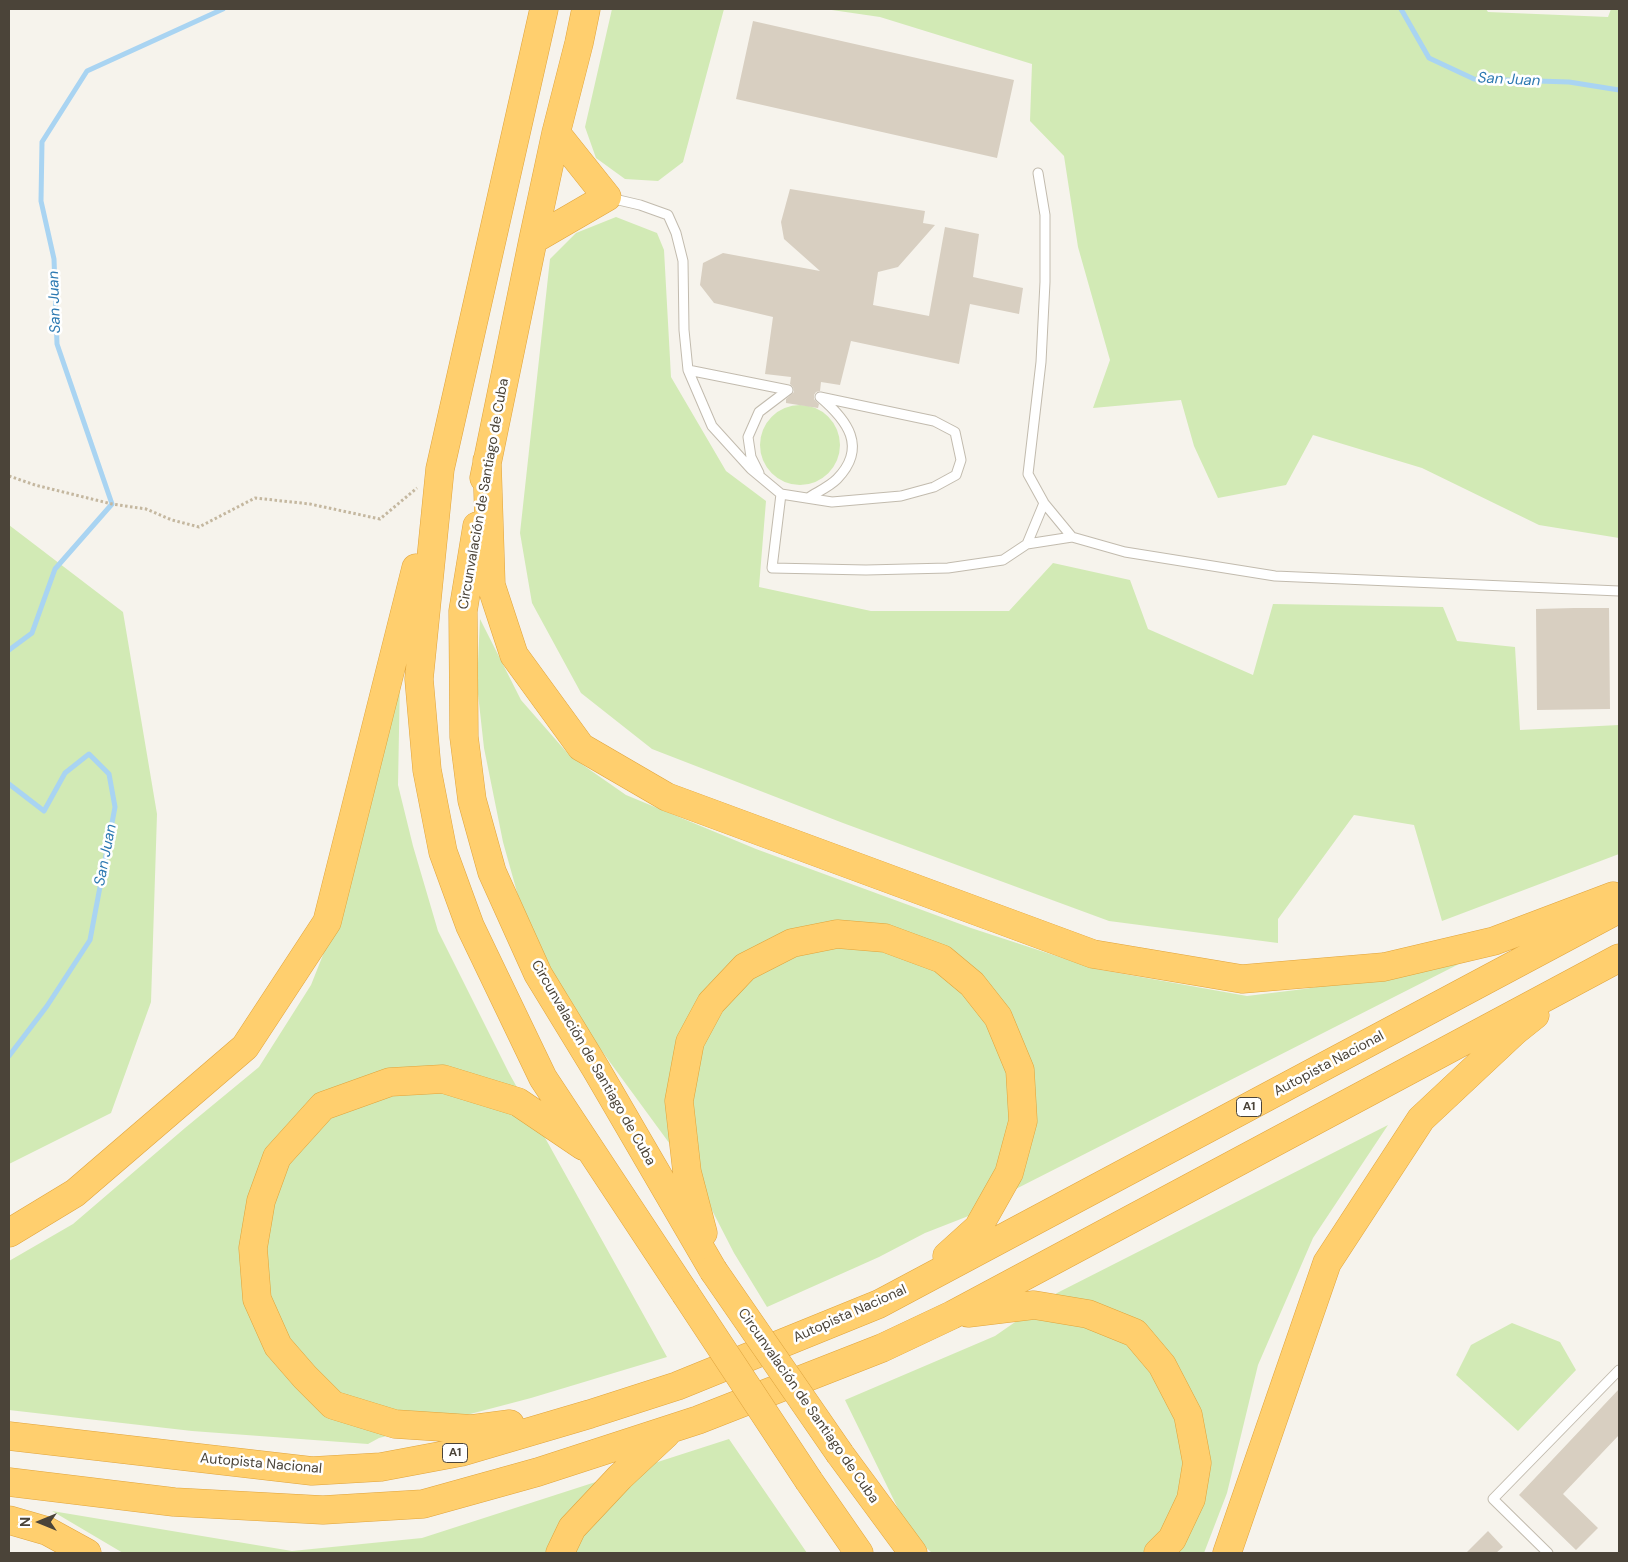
<!DOCTYPE html>
<meta charset="utf-8">
<style>
body{margin:0}
#map{position:relative;width:1628px;height:1562px;overflow:hidden;background:#f6f3ec;font-family:"DM Sans",sans-serif}
canvas{display:block}
.frame{position:absolute;inset:0;border:10px solid #4b4439;pointer-events:none}
.north{position:absolute;left:15px;top:1497px;width:50px;height:50px;-webkit-text-stroke:4px #fff;paint-order:stroke;rotate:270deg;font-size:14px;font-weight:700;line-height:20px;text-align:center;color:#4b4439}
.north::after{content:'';display:block;margin:auto;width:18px;height:22px;background:#4b4439;clip-path:polygon(50% 0,100% 100%,50% 72%,0 100%)}
</style>
<div id="map">
<canvas width="1628" height="1562"></canvas>
<div class="frame"></div>
<div class="north">N</div>
</div>
<script>
const ctx = document.querySelector('canvas').getContext('2d');
ctx.lineJoin = 'round';
function fill(path, color) { ctx.fillStyle = color; ctx.fill(path, 'evenodd'); }
function stroke(path, color, width, dash) { ctx.strokeStyle = color; ctx.lineWidth = width; ctx.lineCap = dash ? 'butt' : 'round'; ctx.setLineDash(dash || []); ctx.stroke(path); }
function write(font, color, halo, rows, align = 'center') {
  ctx.font = font + ' "DM Sans",sans-serif'; ctx.lineWidth = 5; ctx.setLineDash([]); ctx.textBaseline = 'middle'; ctx.strokeStyle = halo; ctx.fillStyle = color; for (const [text, x, y, turn = 0] of rows) {
    ctx.save(); ctx.translate(x, y); ctx.rotate((+turn || 0) * Math.PI / 180); ctx.textAlign = isNaN(turn) ? turn : align; if (halo) ctx.strokeText(text, 0, 0); ctx.fillText(text, 0, 0); ctx.restore();
  }
}
fill(new Path2D(`
 M612,9h112l-41,153 -25,19 -33,-2 -29,-21 -11,-31z
 M825,9h661l2,3 120,5 3,-8h8v529l-80,-13 -117,-57 -109,-33 -27,50 -68,13 -24,-52 -13,-46 -88,8 17,-48 -32,-113 -14,-91 -34,-35 2,-57 -152,-47z
 M616,217l41,16 7,17 7,127 55,94 40,30 -7,86 112,24h138l44,-48 77,17 18,49 105,46 20,-71 170,3 14,34 58,6 5,83 99,-5v129l-177,67 -28,-96 -60,-10 -76,104v24l-169,-22 -266,-98 -191,-74 -71,-56 -49,-90 -12,-70 30,-274 26,-26z
 M760 445a40 40 0 1 1 80 0a40 40 0 1 1-80 0Z
 M9,525l114,87 34,202 -6,188 -40,111 -102,51z
 M480,619l41,81 49,56 56,39 130,54 215,79 125,41 151,27 57,-7 155,-25 -459,233 -29,18 -46,18 -46,24 -112,50 -33,-54 -37,-72 -104,-142 -41,-65 -30,-64 -19,-68 -19,-94 -7,-63z
 M400,677l-2,108 15,61 25,85 71,142 158,284 -136,41 -152,40 -11,6 -176,-13 -183,-21v-149l64,-37 112,-96 74,-61 52,-82 33,-83z
 M1388,1125l-75,113 -55,127 -31,128 -23,60h-272l-22,-20 -65,-133 150,-64 62,-43z
 M1512,1323l48,19 16,28 -58,61 -62,-56 15,-30z
 M729,1439l78,114h-684l-71,-42 240,40 130,-13z`), '#d2eab5');
stroke(new Path2D(`
 M1401,9l28,49 45,21 95,3 50,8
 M9,650l23,-17 23,-64 57,-65 -55,-160 -3,-85 -13,-58 1,-59 45,-71 136,-62
 M9,784l35,27 21,-38 24,-19 20,20 6,33 -25,133 -43,66 -38,50`), '#a9d4f2', 5);
fill(new Path2D(`
 M753,21l261,59 -17,78 -261,-59z
 M790,189l135,22 -2,12 12,2 -37,42 -20,5 -5,33 56,11 16,-89 34,7 -6,43 50,11 -4,26 -49,-10 -11,60 -108,-23 -11,44 -19,-3 -1,9 -4,1 -2,3v4l5,5 -1,4 -32,-5v-4l8,-7 -1,-5 -3,-3 1,-7 -26,-3 8,-57 -59,-14 -14,-18 3,-22 20,-10 97,18 -36,-32 -3,-17z
 M1574,608h35l1,101 -73,1 -1,-101z
 M1619,1389v46l-56,59 35,34 -22,22 -57,-55z
 M1488,1531l15,16 -7,6h-30z`), '#d8cfc1');
const lane = new Path2D(`
 M1038,173l7,42v67l-4,80 -13,112 16,29 28,34 53,15 150,24 344,15
 M610,198l30,7 28,10 8,18 7,28 1,69 4,40 24,56 39,43 30,25 51,8 69,-6 33,-9 22,-12 5,-15 -6,-28 -21,-11 -114,-24
 M688,370l100,20
 M759,473l-8,-16 -3,-20 11,-25 29,-22
 M781,494l-9,74 94,2 82,-2 55,-8 24,-16 17,-41
 M808,498c9,-6 21,-11 29,-19 31,-32 10,-59 -17,-82
 M1027,544l45,-7
 M1548,1553l-55,-54 126,-129`);
const highway = new Path2D(`
 M544,9l-104,460 -21,210 8,91 16,82 27,74 73,152 142,215
 M533,240l74,-43 -51,-64
 M487,461l4,124 23,70 67,92 86,50 426,157 149,25 142,-12 110,-26 119,-45
 M484,478l49,-238 23,-107 23,-90 7,-34
 M477,526l-14,85 1,126 8,63 20,72 46,102 58,95 117,201
 M9,1233l66,-40 170,-146 82,-125 89,-354
 M703,1233l-16,-61 -8,-71 11,-59 21,-39 34,-36 47,-24 45,-9 48,4 57,21 30,25 26,33 22,53 3,51 -14,52 -31,55 -31,28
 M968,1313l66,-8 54,9 47,19 27,32 26,50 9,48 -6,36 -19,40 -14,14
 M510,1424l-38,5 -77,-5 -62,-19 -28,-28 -27,-31 -21,-47 -4,-51 8,-47 16,-44 46,-51 67,-24 53,-3 75,23 65,44
 M9,1436l303,35 69,-4 80,-15 129,-38 87,-28 202,-82 740,-395
 M840,1454l73,99
 M809,1481l50,72
 M9,1482l165,20 149,8 100,-6 115,-32 160,-52 184,-72 70,-33 667,-357
 M9,1520l38,11 40,22
 M560,1553l12,-25 48,-51 46,-43
 M1227,1553l100,-290 94,-144 94,-88 20,-16`);
stroke(lane, '#c2bbae', 11);
stroke(highway, '#e0a43c', 29);
stroke(new Path2D(`
 M9,476l26,9 77,19 34,5 26,11 27,7 56,-29 55,6 70,15 37,-31`), '#c4b79f', 3, [2.5, 2.5]);
stroke(lane, '#fff', 9);
stroke(highway, '#ffcf6e', 28);
const highwayBridge = new Path2D(`
 M713,1270l127,184
 M685,1293l124,188`);
stroke(highwayBridge, '#e0a43c', 29, []);
stroke(highwayBridge, '#ffcf6e', 28);
for (const [x, y, w] of [
 [1249,1107,25],
 [455,1453,25]
]) { const box = new Path2D(); box.roundRect(x - w / 2, y - 9.5, w, 19, 4); ctx.fillStyle = '#fff'; ctx.fill(box); stroke(box, '#4b4439', 1); }
write('bold 12px', '#4b4439', null, [
 ["A1",1249,1107],
 ["A1",455,1453]
]);
write('14px', '#4b4439', '#fff', [
 ["Circunvalación de Santiago de Cuba",484,494,-80],
 ["Circunvalación de Santiago de Cuba",593,1063,60],
 ["Autopista Nacional",1329,1064,-28],
 ["Autopista Nacional",850,1314,-24],
 ["Circunvalación de Santiago de Cuba",808,1406,55],
 ["Autopista Nacional",261,1464,5]
]);
write('italic 15px', '#2e7ab2', '#fff', [
 ["San Juan",1509,80,3],
 ["San Juan",55,302,-92],
 ["San Juan",106,855,-79]
]);
</script>
